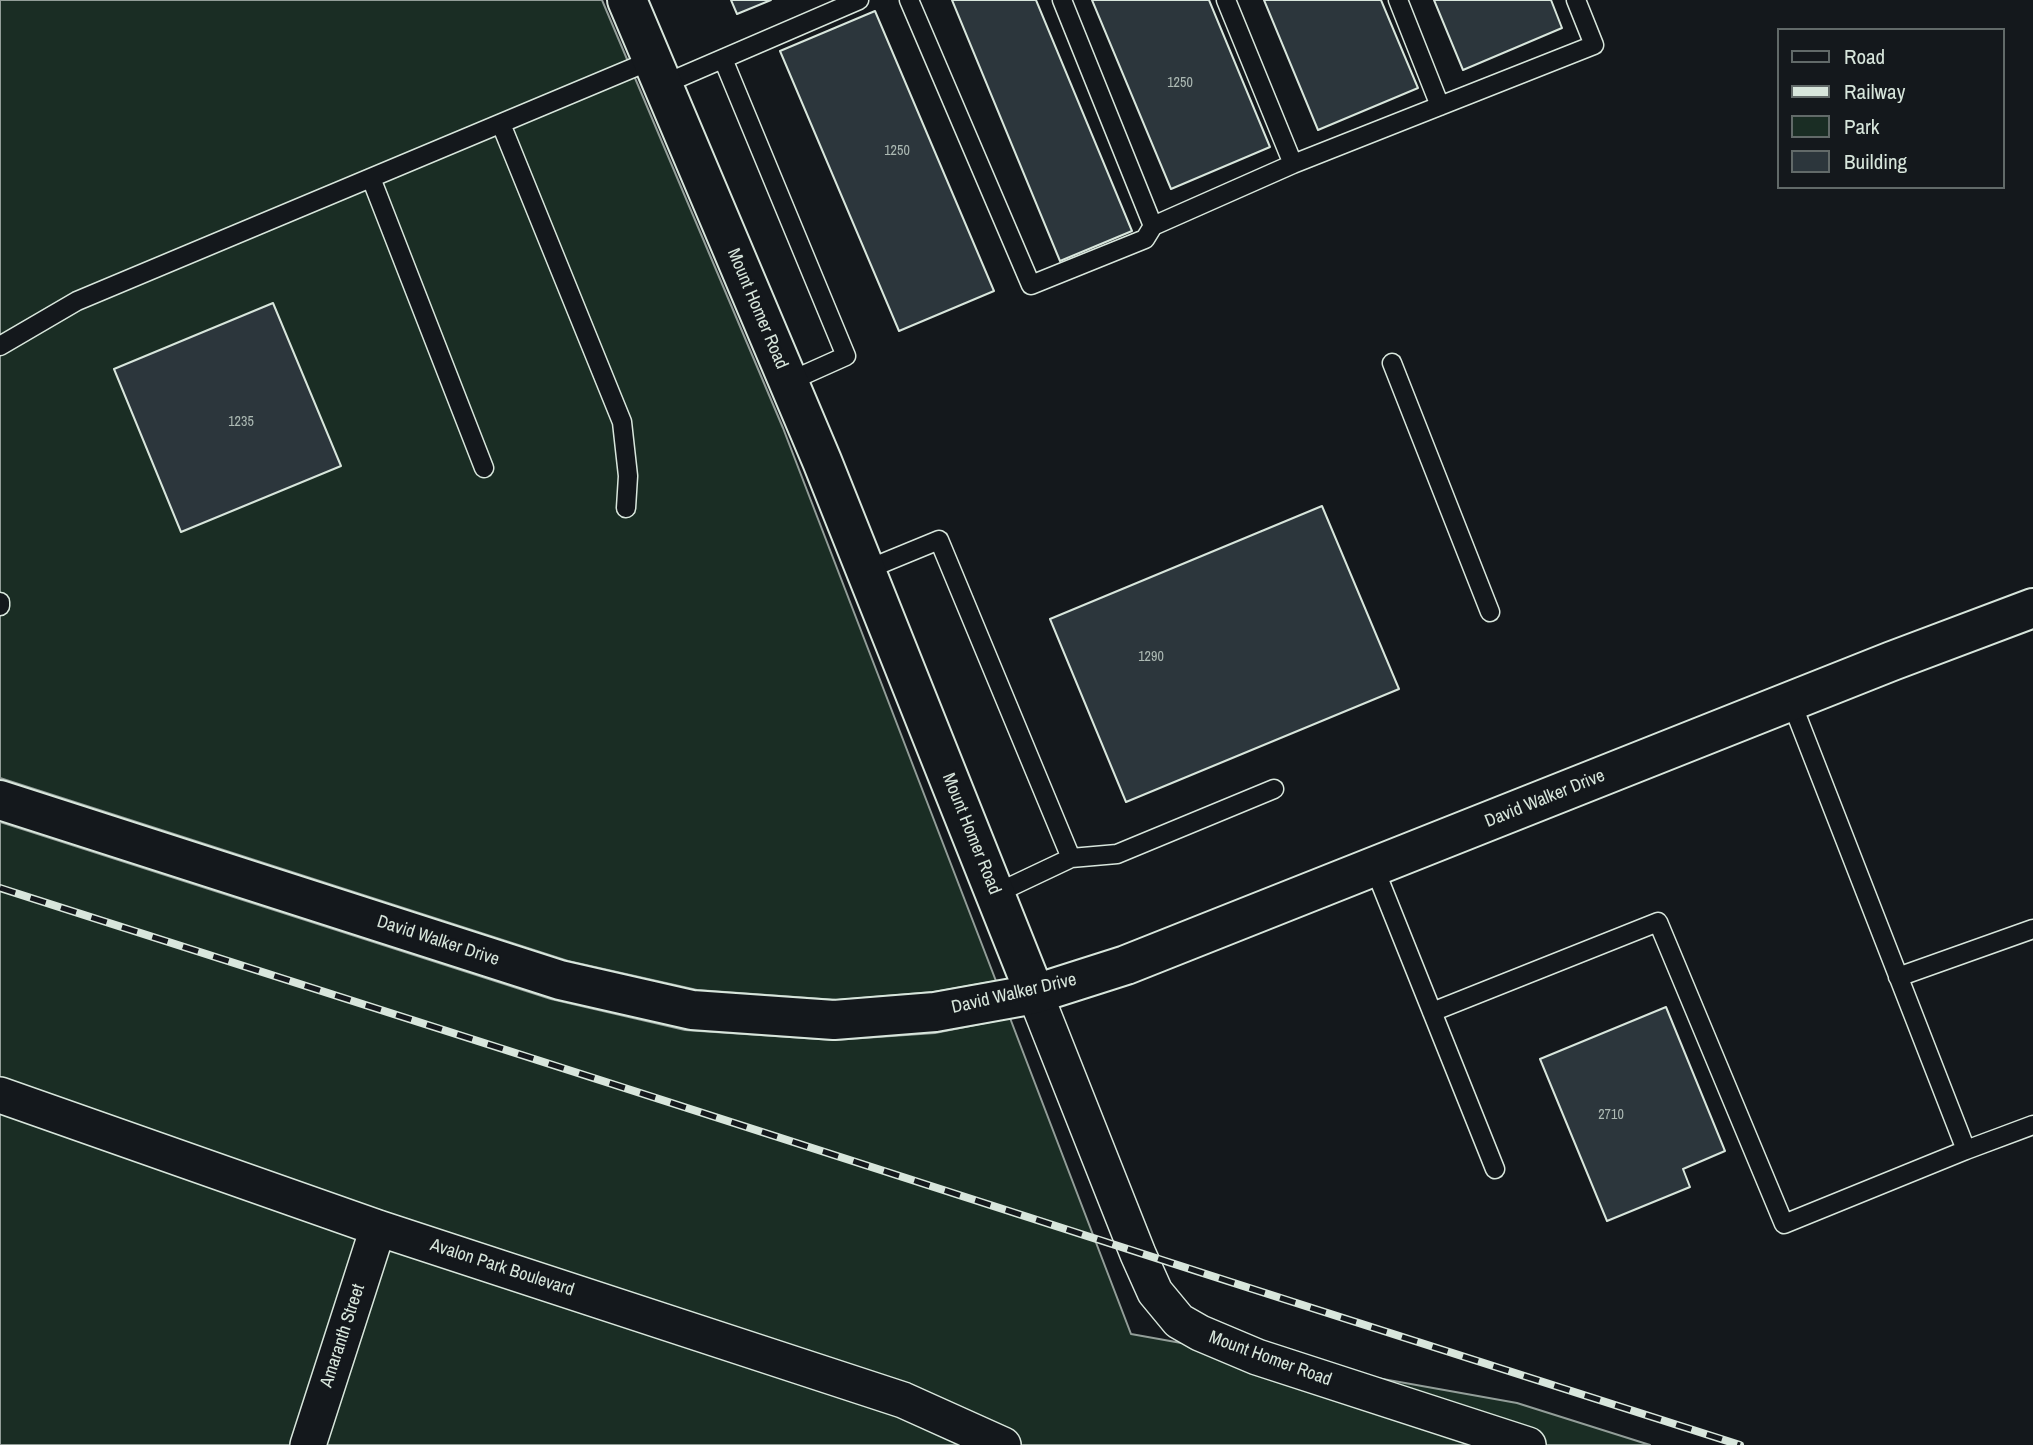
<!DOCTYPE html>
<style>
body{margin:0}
#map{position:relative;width:2033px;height:1445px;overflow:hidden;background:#14181c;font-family:"Archivo Narrow",sans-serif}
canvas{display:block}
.legend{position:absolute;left:1777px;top:28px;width:228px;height:161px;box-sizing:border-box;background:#14181c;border:2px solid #626a69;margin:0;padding:9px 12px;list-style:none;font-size:21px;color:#d8e6dc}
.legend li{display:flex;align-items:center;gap:14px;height:35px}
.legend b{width:35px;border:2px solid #626a69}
</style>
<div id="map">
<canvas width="2033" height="1445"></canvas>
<ul class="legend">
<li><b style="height:9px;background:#14181c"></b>Road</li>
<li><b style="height:9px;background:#d8e6dc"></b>Railway</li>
<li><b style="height:19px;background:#1a2d24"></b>Park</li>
<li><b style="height:19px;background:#2c363c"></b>Building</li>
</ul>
</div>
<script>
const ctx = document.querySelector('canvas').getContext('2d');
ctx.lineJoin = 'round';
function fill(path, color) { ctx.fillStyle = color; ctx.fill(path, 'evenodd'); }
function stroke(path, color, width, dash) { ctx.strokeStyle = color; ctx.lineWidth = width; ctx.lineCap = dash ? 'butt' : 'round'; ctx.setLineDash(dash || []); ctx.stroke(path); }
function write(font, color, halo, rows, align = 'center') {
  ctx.font = font + ' "Archivo Narrow",sans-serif'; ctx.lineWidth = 5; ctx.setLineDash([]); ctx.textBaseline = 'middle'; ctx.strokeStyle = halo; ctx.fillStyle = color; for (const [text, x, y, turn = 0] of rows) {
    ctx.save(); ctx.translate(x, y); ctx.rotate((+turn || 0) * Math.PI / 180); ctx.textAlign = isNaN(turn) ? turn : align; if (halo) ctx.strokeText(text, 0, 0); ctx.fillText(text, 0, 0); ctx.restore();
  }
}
const green = new Path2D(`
 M0,0h602l181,428 213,553 -62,11 -97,8 -140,-10 -129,-29 -568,-183z
 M0,822l551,177 134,31 149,10 101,-7 75,-15 121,316 386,69 133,42h-1650z`);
fill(green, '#1a2d24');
stroke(green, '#939e99', 2);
const building = new Path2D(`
 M731,0h40l-34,14z
 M952,0h84l96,231 -72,30z
 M1092,0h117l61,147 -99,42z
 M1264,0h117l37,88 -100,42z
 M1434,0h117l11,28 -99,42z
 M875,11l119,280 -95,40 -119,-280z
 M273,303l68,163 -160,66 -67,-163z
 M1322,506l77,183 -273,113 -76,-183z
 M1666,1007l59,144 -42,18 7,18 -83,34 -67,-162z`);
fill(building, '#2c363c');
stroke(building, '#d8e6dc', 2);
const lane = new Path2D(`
 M909,0l122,285 114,-46 8,-13
 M1062,0l91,226 140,-62 301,-119 -18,-45
 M1226,0l67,164
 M1398,0l42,106
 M723,59l123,297 -58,26
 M662,85l197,-85
 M501,124l121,298 6,54 -2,32
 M371,178l113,290
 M0,346l77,-45 575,-241
 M1392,363l98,249
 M866,570l73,-30 132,318 -76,36
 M0,602v4
 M1071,858l46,-4 157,-65
 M1374,867l121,302
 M1898,977l135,-48
 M1432,1012l226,-90 126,302 182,-74 -175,-449
 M1966,1150l67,-25`);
const street = new Path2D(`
 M1035,994l103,260 17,38 24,29 21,12 57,24 271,88
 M0,1095l378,133 525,172 100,45
 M308,1445l70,-217`);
const secondary = new Path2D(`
 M627,0l195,461 213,533
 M0,800l560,180 132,30 142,10 101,-8 100,-18 91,-29 766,-304 141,-53`);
stroke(lane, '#d8e6dc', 21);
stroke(street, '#d8e6dc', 38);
stroke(secondary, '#d8e6dc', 42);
stroke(lane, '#14181c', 18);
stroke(street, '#14181c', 35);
stroke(secondary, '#14181c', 38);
const rail = new Path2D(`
 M0,888l1740,557`);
stroke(rail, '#d8e6dc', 8);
stroke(rail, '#14181c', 5, [16]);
write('14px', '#adbab4', null, [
 ["1250",1180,83],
 ["1250",897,151],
 ["1235",241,422],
 ["1290",1151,657],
 ["2710",1611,1115]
]);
write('18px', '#d8e6dc', '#14181c', [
 ["Mount Homer Road",757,309,67],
 ["David Walker Drive",1545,799,-22],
 ["Mount Homer Road",971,834,68],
 ["David Walker Drive",438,941,18],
 ["David Walker Drive",1014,994,-13],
 ["Avalon Park Boulevard",502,1268,18],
 ["Amaranth Street",343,1336,-72],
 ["Mount Homer Road",1270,1359,20]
]);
</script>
